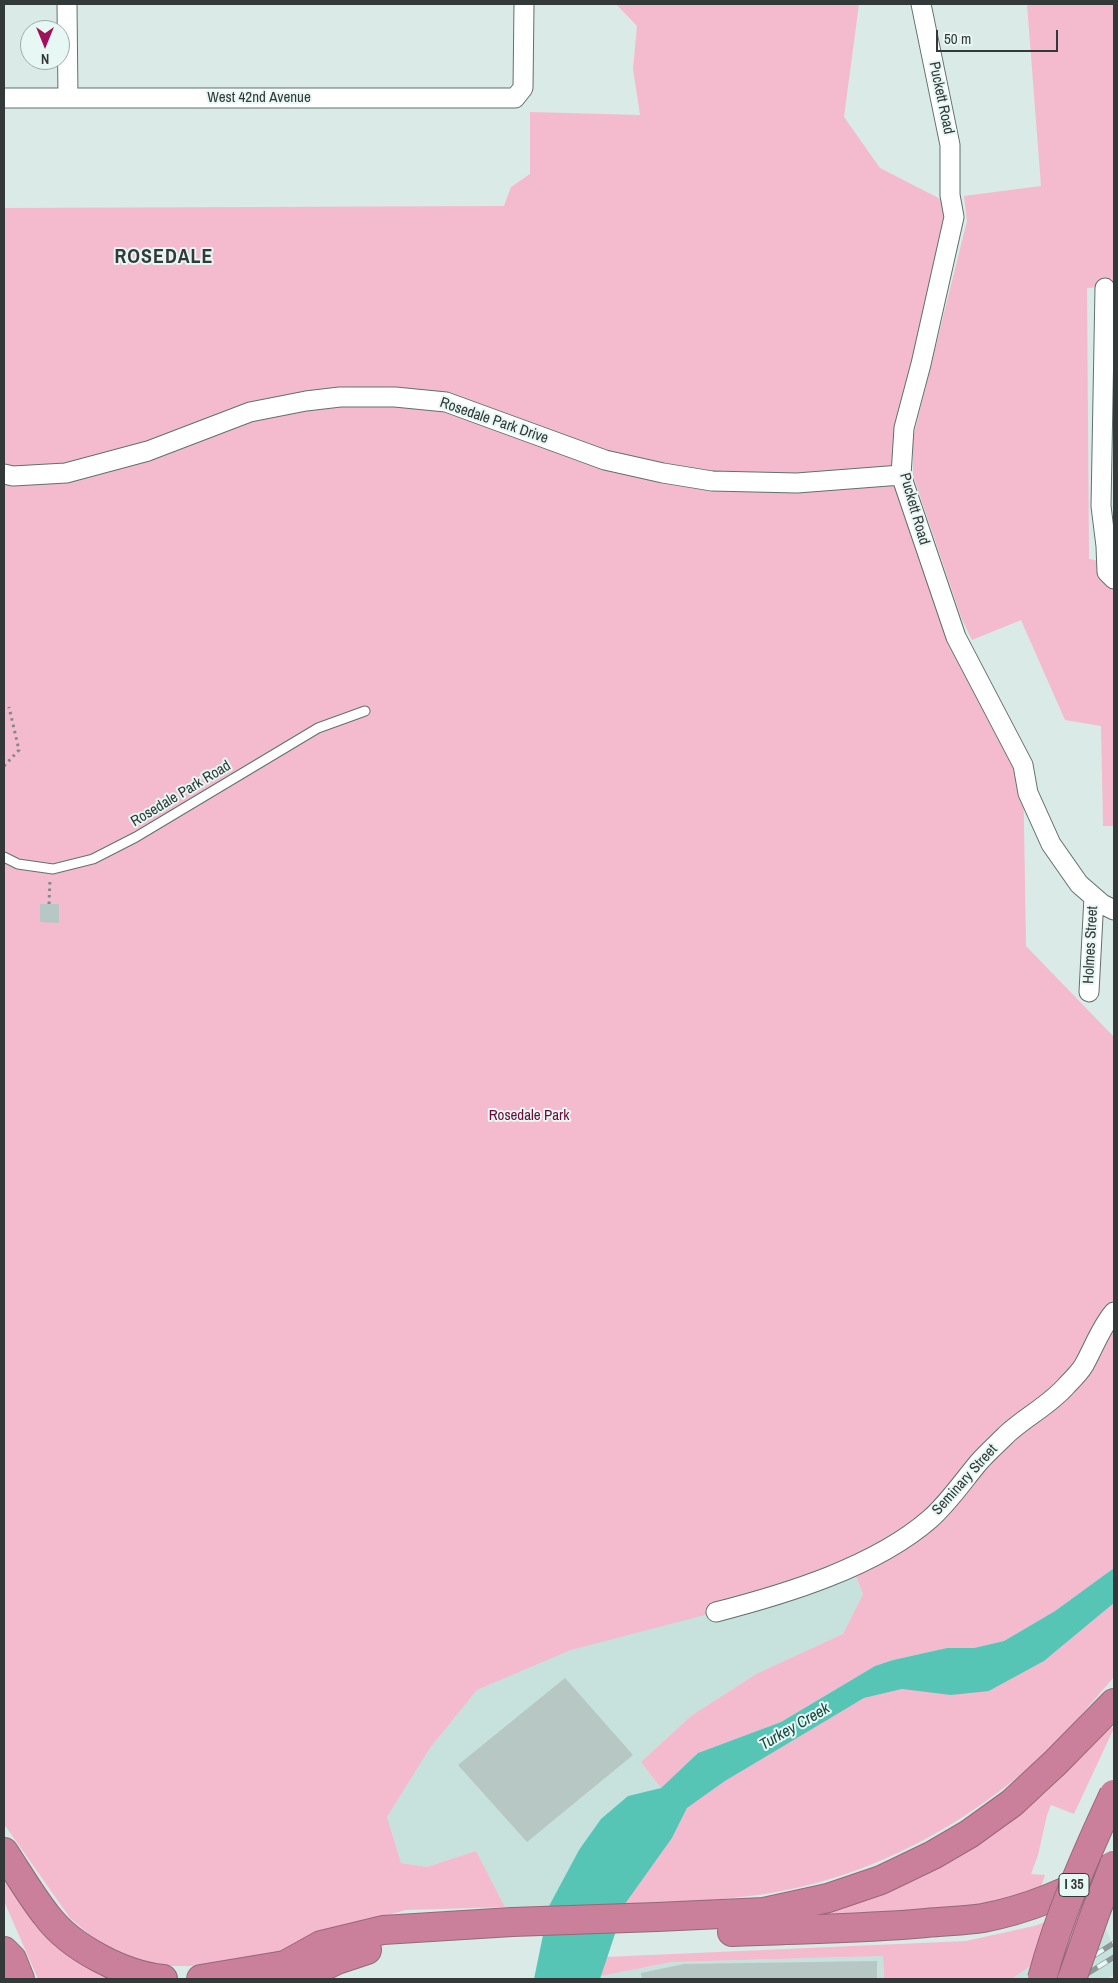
<!DOCTYPE html>
<style>
body{margin:0}
#map{position:relative;width:1118px;height:1983px;overflow:hidden;background:#d9eae7;font-family:"Archivo Narrow",sans-serif}
canvas{display:block}
.frame{position:absolute;inset:0;border:5px solid #333938;pointer-events:none}
.north{position:absolute;left:20px;top:20px;width:50px;height:50px;box-sizing:border-box;background:#e7f8f4;border:1px solid #9faca9;border-radius:50%;rotate:180deg;font-size:14px;font-weight:700;line-height:20px;text-align:center;color:#333938}
.north::after{content:'';display:block;margin:auto;width:18px;height:22px;background:#a0115a;clip-path:polygon(50% 0,100% 100%,50% 72%,0 100%)}
.scale{position:absolute;left:936px;top:30px;width:122px;height:22px;box-sizing:border-box;border:2px solid #333938;border-top:0;padding-left:6px;font-size:15px;line-height:18px;white-space:nowrap;color:#333938;-webkit-text-stroke:4px #e7f8f4;paint-order:stroke}
</style>
<div id="map">
<canvas width="1118" height="1983"></canvas>
<div class="frame"></div>
<div class="north">N</div>
<div class="scale">50 m</div>
</div>
<script>
const ctx = document.querySelector('canvas').getContext('2d');
ctx.lineJoin = 'round';
function fill(path, color) { ctx.fillStyle = color; ctx.fill(path, 'evenodd'); }
function stroke(path, color, width, dash) { ctx.strokeStyle = color; ctx.lineWidth = width; ctx.lineCap = dash ? 'butt' : 'round'; ctx.setLineDash(dash || []); ctx.stroke(path); }
function write(font, color, halo, rows, align = 'center') {
  ctx.font = font + ' "Archivo Narrow",sans-serif'; ctx.lineWidth = 4; ctx.setLineDash([]); ctx.textBaseline = 'middle'; ctx.strokeStyle = halo; ctx.fillStyle = color; for (const [text, x, y, turn = 0] of rows) {
    ctx.save(); ctx.translate(x, y); ctx.rotate((+turn || 0) * Math.PI / 180); ctx.textAlign = isNaN(turn) ? turn : align; if (halo) ctx.strokeText(text, 0, 0); ctx.fillText(text, 0, 0); ctx.restore();
  }
}
fill(new Path2D(`
 M847,1554l16,40 -20,40 -87,40 -65,42 -50,46 20,26 -33,8 -49,54 -30,56 -44,1 -29,-56 -49,16 -26,-4 -14,-46 43,-69 47,-58 94,-40z
 M1101,1916l13,33v25l-8,5h-94z
 M883,1956l1,23h-284l1,-3 71,-14z`), '#c7e1dc');
fill(new Path2D(`
 M616,4h243l-15,113 36,51 72,37 -51,270 55,162 67,128 3,181 88,91v531l-59,43 -51,30 -30,7h-27l-54,12 -18,6 -94,56 -83,31 -37,35 -20,-26 50,-46 65,-42 87,-40 20,-40 -11,-28 -136,46 -145,38 -94,40 -47,58 -43,69 14,46 26,4 49,-16 29,56 -99,3 -33,9 -77,29 -31,8 -60,10h-43l-20,-5 -45,-20 -27,-23 -66,-94v-1616l500,-2 7,-19 19,-13v-62l110,3 -7,-46 4,-43z
 M1027,4h87v282l-27,2 2,271 25,5v262h-11l-2,-100 -36,-6 -44,-100 -49,20 -11,-23 -48,-142v-37l54,-217 -3,-25 77,-10z
 M1114,1603v74c-23,26 -46,55 -72,79 -77,70 -173,122 -277,138 -47,7 -94,8 -140,10l47,-66 15,-30 38,-27 139,-83 38,-9 87,2 55,-30z
 M1110,1727l4,1 -40,86 -23,-9 -4,10 -9,40 -7,19 14,1 -7,21 -31,9 -181,15 -1,-6c91,-28 163,-65 232,-132 18,-18 35,-37 53,-55z
 M4,1869l120,110h-86l-34,-78z
 M1114,1895v12l-102,72h-128l-1,-23 -211,6 -71,14 5,-19 360,-16 68,-15 69,-24z`), '#f4bacd');
fill(new Path2D(`
 M1114,1568v35l-70,58 -55,30 -38,4 -49,-6 -38,9 -139,83 -38,27 -15,30 -47,66 -25,75h-66l15,-73 30,-56 22,-31 27,-23 33,-8 37,-35 83,-31 94,-56 18,-6 54,-12h27l30,-7 51,-30z`), '#56c5b6');
fill(new Path2D(`
 M40,904h19v19l-19,-1z
 M565,1678l68,77 -106,87 -69,-77z
 M877,1961v18h-235l-1,-6 43,-9z`), '#b7c7c4');
const service = new Path2D(`
 M4,857l14,7 35,5 40,-10 43,-22 182,-109 47,-17`);
const minor = new Path2D(`
 M67,4l1,94
 M921,4l29,141v50l4,22 -33,147 -17,64 -3,47 55,162 67,128 5,28 23,51 28,40 23,20 12,6
 M4,98h511l8,-10 1,-84
 M1105,288l-4,218 5,40 1,26 7,7
 M4,474l9,2 53,-3 82,-22 102,-39 56,-11 34,-4h55l51,5 159,58 58,13 49,8 85,2 104,-8
 M1089,992l5,-95
 M716,1612c70,-18 159,-45 214,-93 19,-17 33,-38 49,-57 8,-9 18,-18 27,-27 19,-18 44,-30 61,-50 6,-6 13,-13 17,-20 10,-18 17,-38 30,-53`);
const motorway = new Path2D(`
 M4,1852c14,21 27,44 43,64 24,32 77,59 116,63
 M732,1932c64,-3 130,-3 194,-9 19,-2 39,-2 57,-5 46,-9 91,-28 131,-52
 M4,1951l8,8 8,20
 M201,1979l84,-14
 M267,1979l18,-14 36,-20 62,-15 129,-8 145,-5 107,-5 64,-14 53,-18 52,-25 36,-21 43,-31 43,-40 59,-60
 M297,1979l40,-19 30,-10`);
stroke(service, '#61706d', 11);
stroke(minor, '#61706d', 21);
stroke(motorway, '#956778', 30);
stroke(new Path2D(`
 M4,766l15,-16 -10,-43
 M49,904l1,-24`), '#7f8b89', 3, [2.5, 4]);
stroke(service, '#fff', 9);
stroke(minor, '#fff', 19);
stroke(motorway, '#ca809a', 28);
const rail = new Path2D(`
 M1057,1979l57,-36
 M1079,1979l35,-22`);
stroke(rail, '#8c9896', 5.5);
stroke(rail, '#e7f8f4', 4, [11]);
const motorwayBridge = new Path2D(`
 M1042,1979c17,-64 44,-125 72,-185
 M1072,1979l24,-68 18,-46`);
stroke(motorwayBridge, '#956778', 30, []);
stroke(motorwayBridge, '#ca809a', 28);
for (const [x, y, w] of [
 [1074,1885,30]
]) { const box = new Path2D(); box.roundRect(x - w / 2, y - 11.5, w, 23, 4); ctx.fillStyle = '#e7f8f4'; ctx.fill(box); stroke(box, '#333938', 1); }
write('bold 14px', '#333938', null, [
 ["I 35",1074,1885]
]);
write('15px', '#333938', '#e7f8f4', [
 ["West 42nd Avenue",259,98],
 ["Puckett Road",941,98,78],
 ["Rosedale Park Drive",494,421,19],
 ["Puckett Road",914,509,74],
 ["Rosedale Park Road",181,794,-31],
 ["Holmes Street",1091,945,-87],
 ["Seminary Street",965,1480,-48]
]);
write('15px', '#6b093b', '#e7f8f4', [
 ["Rosedale Park",529,1116]
]);
write('italic 16px', '#174841', '#e7f8f4', [
 ["Turkey Creek",795,1727,-30]
]);
ctx.letterSpacing = '1px';
write('bold 20px', '#333938', '#e7f8f4', [
 ["ROSEDALE",164,258]
]);
ctx.letterSpacing = '0px';
</script>
